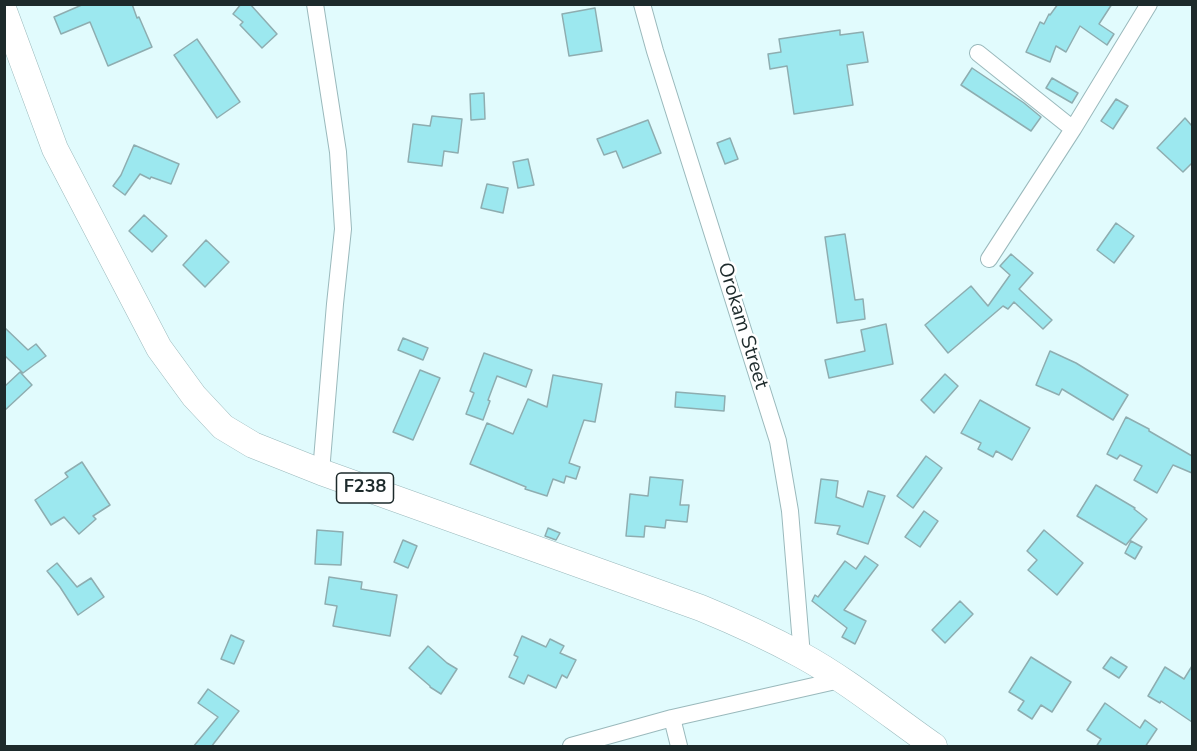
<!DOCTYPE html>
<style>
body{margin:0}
#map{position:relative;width:1197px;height:751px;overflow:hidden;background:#e1fbfd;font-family:"Nunito Sans",sans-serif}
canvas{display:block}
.frame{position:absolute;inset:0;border:6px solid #1d2a2b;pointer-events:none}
</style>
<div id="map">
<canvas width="1197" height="751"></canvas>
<div class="frame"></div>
</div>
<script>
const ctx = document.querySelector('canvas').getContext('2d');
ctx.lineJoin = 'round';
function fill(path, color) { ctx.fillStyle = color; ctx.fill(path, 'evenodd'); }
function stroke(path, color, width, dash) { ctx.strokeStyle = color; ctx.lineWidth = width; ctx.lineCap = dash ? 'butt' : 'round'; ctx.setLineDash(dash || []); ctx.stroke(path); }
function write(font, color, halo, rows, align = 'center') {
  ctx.font = font + ' "Nunito Sans",sans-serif'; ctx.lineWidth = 5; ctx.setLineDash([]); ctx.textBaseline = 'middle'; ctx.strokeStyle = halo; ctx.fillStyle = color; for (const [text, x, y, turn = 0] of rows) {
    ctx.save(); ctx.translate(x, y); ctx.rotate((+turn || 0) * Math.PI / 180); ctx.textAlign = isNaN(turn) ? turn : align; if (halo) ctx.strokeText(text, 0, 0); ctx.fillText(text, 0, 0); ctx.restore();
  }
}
const building = new Path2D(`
 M84,4h48l5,14 2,-1 13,30 -44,19 -18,-44 -29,12 -7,-17z
 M241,4h9l27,30 -15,14 -22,-23 3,-3 -10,-8z
 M1058,4h54l-13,20 15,10 -7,11 -27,-19 -14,26 -10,-6 -6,16 -24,-10 14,-30 4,2 5,-10 1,1z
 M595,8l7,43 -33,5 -7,-42z
 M840,30v5l23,-3 5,30 -21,3 6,40 -59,9 -7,-48 -17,3 -2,-15 13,-2 -2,-13z
 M197,39l43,63 -23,16 -43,-63z
 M972,68l52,35 17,14 -10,14 -70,-46z
 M1052,78l26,15 -6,10 -26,-15z
 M484,93l1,26 -14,1 -1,-26z
 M1116,99l12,7 -15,23 -12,-8z
 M432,116l30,3 -4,34 -14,-2 -2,15 -34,-4 5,-38 17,2z
 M1185,118l7,8v37l-9,9 -26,-24z
 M648,120l13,33 -38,15 -7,-17 -12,4 -7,-16z
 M730,138l8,21 -13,5 -8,-21z
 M134,145l45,19 -8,20 -20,-7 -1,2 -10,-5 -15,21 -12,-9 8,-11z
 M528,159l6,26 -16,3 -5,-26z
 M487,184l21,4 -5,25 -22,-5z
 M144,215l23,21 -15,16 -23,-21z
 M1116,223l18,13 -20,27 -17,-13z
 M845,234l10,66 8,-1 2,20 -28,4 -12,-86z
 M206,240l23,22 -24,25 -22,-22z
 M1011,254l22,19 -14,16 33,31 -9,9 -29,-27 -6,7 -5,-3 -55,47 -23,-28 46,-39 17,20 22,-31 -10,-9z
 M886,324l7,40 -64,14 -4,-18 40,-9 -4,-21z
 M4,327l24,23 8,-6 10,12 -23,17 -19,-18z
 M403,338l25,10 -5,12 -25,-10z
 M1050,351l26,12 52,32 -15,25 -51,-31 -3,6 -23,-10z
 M484,353l48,17 -6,17 -29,-11 -9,24 2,1 -7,19 -17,-6 8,-21 -4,-2z
 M420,370l20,8 -27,62 -20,-8z
 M20,372l12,13 -28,26v-24z
 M945,374l13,12 -24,27 -13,-13z
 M553,375l49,9 -7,38 -11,-2 -15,43 11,4 -4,12 -10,-3 -2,7 -11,-4 -6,17 -22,-7 1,-2 -56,-23 17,-41 26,11 15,-35 19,8z
 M676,392l49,4 -1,15 -49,-4z
 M980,400l50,28 -18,32 -16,-9 -3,6 -15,-8 3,-6 -20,-10z
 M1126,417l23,12v2l43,25v17l-19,-8 -16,28 -23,-13 8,-14 -22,-11 -3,4 -10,-5z
 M926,456l16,12 -29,40 -16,-12z
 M82,462l28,43 -17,11 3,3 -17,15 -15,-17 -13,8 -16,-25 33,-23 -3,-4z
 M650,477l33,3 -3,25h9l-2,17 -21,-2 -1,8 -20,-2 -1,11 -18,-1 4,-42 18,2z
 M821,479l17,2 -2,16 27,10 5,-16 17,5 -17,48 -31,-10 3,-8 -25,-3z
 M1096,485l39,23 -1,1 13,10 -21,26 -49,-29z
 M924,511l14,10 -18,26 -15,-10z
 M548,528l12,5 -4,7 -11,-4z
 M317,530l26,2 -2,33 -26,-1z
 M1044,530l39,33 -26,32 -29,-25 9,-10 -10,-9z
 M403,540l14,6 -9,22 -14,-6z
 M1131,541l11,6 -7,12 -10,-6z
 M865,556l13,9 -34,45 22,11 -11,23 -13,-7 5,-9 -35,-27 3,-6 3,2 27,-36 11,8z
 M57,563l20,24 14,-9 13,19 -26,18 -18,-28 -13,-16z
 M329,577l33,5 -1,7 36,6 -7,41 -57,-10 4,-20 -12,-2z
 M960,601l13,13 -28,29 -13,-13z
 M231,635l13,6 -10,23 -13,-5z
 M522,636l24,11 4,-8 14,7 -4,7 16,7 -9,18 -5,-3 -6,13 -28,-13 -4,9 -15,-7 9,-20 -4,-2z
 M428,646l19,17 10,6 -16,25 -11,-7v-1l-21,-18z
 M1031,657l40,25 -19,30 -11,-7 -9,14 -14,-9 6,-9 -15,-9z
 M1111,657l16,10 -8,11 -16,-10z
 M1192,666v56l-31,-21 -1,2 -12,-7 17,-29 19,12z
 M208,689l31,22 -28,36h-18l25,-30 -20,-14z
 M1105,703l35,25 5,-8 12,9 -12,18h-49l5,-8 -14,-9z`);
fill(building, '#9ce8ef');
stroke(building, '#8eadb0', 1.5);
const minor = new Path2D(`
 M315,4l23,148 5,77 -8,75 -14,168
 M642,4l13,47 123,390 12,70 12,145
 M978,53l95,76
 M989,259l84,-130 76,-125
 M672,718l7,28
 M571,746l101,-28 168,-38`);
const primary = new Path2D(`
 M4,11l51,138 104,199 35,48 29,31 30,18 68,27 380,136c34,14 67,29 100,47 46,25 90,61 133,91`);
stroke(minor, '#9ab9bc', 18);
stroke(primary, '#9ab9bc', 27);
stroke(minor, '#fff', 16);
stroke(primary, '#fff', 26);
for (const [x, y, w] of [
 [365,488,57]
]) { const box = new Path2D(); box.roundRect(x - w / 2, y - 15, w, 30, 4.5); ctx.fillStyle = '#fff'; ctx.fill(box); stroke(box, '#1d2a2b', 1.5); }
write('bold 18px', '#1d2a2b', null, [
 ["F238",365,488]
]);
write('20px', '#1d2a2b', '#fff', [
 ["Orokam Street",742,326,73]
]);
</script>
